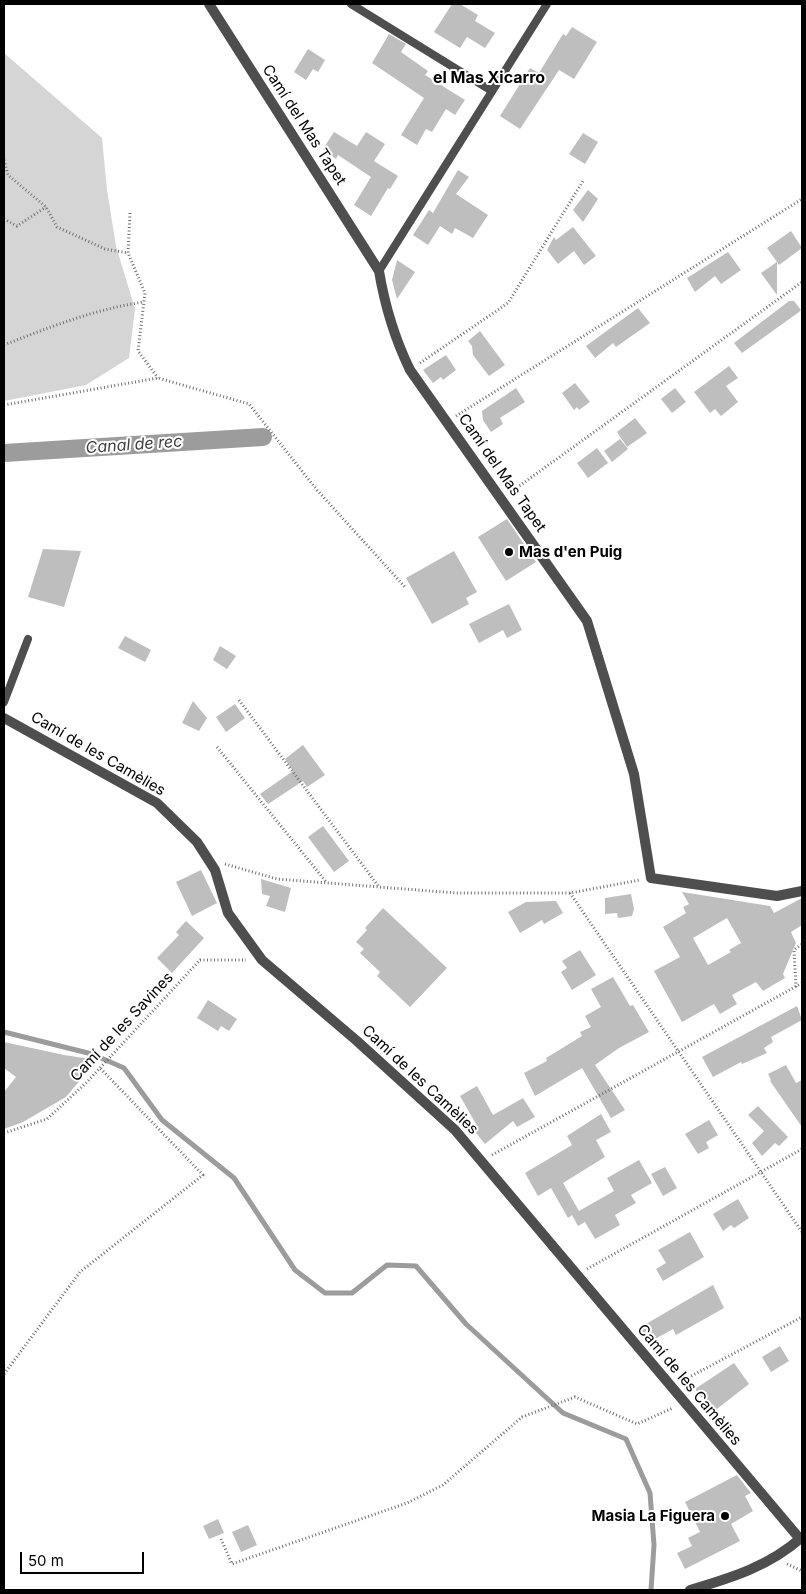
<!DOCTYPE html>
<meta charset="utf-8">
<style>
body{margin:0}
#map{position:relative;width:806px;height:1594px;overflow:hidden;background:#fff;font-family:Inter,sans-serif}
canvas{display:block}
.frame{position:absolute;inset:0;border:5px solid #000;pointer-events:none}
.scale{position:absolute;left:20px;top:1552px;width:124px;height:22px;box-sizing:border-box;border:2px solid #000;border-top:0;padding-left:6px;font-size:15px;line-height:18px;white-space:nowrap;color:#000;-webkit-text-stroke:4px #fff;paint-order:stroke}
</style>
<div id="map">
<canvas width="806" height="1594"></canvas>
<div class="frame"></div>
<div class="scale">50 m</div>
</div>
<script>
const ctx = document.querySelector('canvas').getContext('2d');
ctx.lineJoin = 'round';
function fill(path, color) { ctx.fillStyle = color; ctx.fill(path, 'evenodd'); }
function stroke(path, color, width, dash) { ctx.strokeStyle = color; ctx.lineWidth = width; ctx.lineCap = dash ? 'butt' : 'round'; ctx.setLineDash(dash || []); ctx.stroke(path); }
function write(font, color, halo, rows, align = 'center') {
  ctx.font = font + ' Inter,sans-serif'; ctx.lineWidth = 4; ctx.setLineDash([]); ctx.textBaseline = 'middle'; ctx.strokeStyle = halo; ctx.fillStyle = color; for (const [text, x, y, turn = 0] of rows) {
    ctx.save(); ctx.translate(x, y); ctx.rotate((+turn || 0) * Math.PI / 180); ctx.textAlign = isNaN(turn) ? turn : align; if (halo) ctx.strokeText(text, 0, 0); ctx.fillText(text, 0, 0); ctx.restore();
  }
}
fill(new Path2D(`
 M4,53l98,85 5,52 9,56 19,63 -6,49 -43,27 -82,16z`), '#d5d5d5');
stroke(new Path2D(`
 M4,1032l88,22 32,14 38,52 72,58 61,92 30,23h27l35,-28 29,1 50,58 97,89 63,26 24,54 4,52 -3,45`), '#9c9c9c', 5);
stroke(new Path2D(`
 M4,453l259,-16`), '#9c9c9c', 18);
fill(new Path2D(`
 M452,4h8l18,11 -3,6 20,12 -10,15 -18,-11 -7,11 -26,-16z
 M572,27l25,15 -23,37 -15,-9 -39,59 -20,-13 30,-48 9,5 24,-39 3,2z
 M389,34l17,10 -5,8 27,19 -3,4 40,25 -10,15 -9,-6 -14,23 -6,-3 -9,16 -16,-10 23,-37 -52,-35z
 M308,49l17,11 -7,12 -5,-3 -7,11 -12,-8z
 M334,132l23,14 9,-14 19,12 -11,17 24,15 -8,13 -2,-1 -17,28 -17,-11 17,-28 -33,-22 -2,4 -13,-10z
 M583,133l15,9 -13,22 -16,-10z
 M458,170l11,7 -13,17 32,21 -15,23 -18,-10 -3,6 -12,-8 -12,19 -15,-10 16,-25 4,3z
 M588,190l10,9 -15,23 -10,-12z
 M573,227l23,29 -12,9 -10,-14 -16,13 -11,-14 7,-13 2,3z
 M791,231l11,17 -23,17 -2,-3v33l-16,-22 16,-11 -10,-14z
 M728,252l13,18 -20,14 -6,-8 -20,16 -8,-14z
 M397,260l18,12 -18,27 -5,-19z
 M789,301h5l7,9 -2,2 -57,41 -8,-10z
 M638,308l12,15 -34,24 -3,-4 -18,15 -9,-12z
 M480,331l25,34 -16,11 -16,-21 -1,-9 -4,-5z
 M446,355l10,15 -13,10 -2,-3 -8,6 -10,-13z
 M729,366l9,12 -12,8 12,16 -17,14 -6,-7 -5,4 -16,-21z
 M575,383l15,19 -11,8 -2,-3 -3,3 -12,-17z
 M516,388l9,14 -25,16 3,6 -12,8 -8,-12 -1,-9z
 M675,388l11,14 -14,11 -11,-14z
 M635,418l12,15 -20,14 -10,-15z
 M620,439l8,10 -16,13 -8,-11z
 M597,448l11,15 -20,15 -11,-15z
 M507,519l29,43 -30,19 -28,-44z
 M43,549l38,2 -17,56 -36,-10z
 M454,551l23,41 -11,6 3,6 -37,20 -26,-46z
 M509,604l13,26 -15,8 -4,-8 -24,13 -10,-19z
 M125,636l26,14 -6,12 -27,-14z
 M220,646l16,10 -9,13 -14,-9z
 M193,701l14,17 -8,13 -17,-8z
 M235,704l10,14 -19,14 -10,-15z
 M303,745l22,30 -18,12 -4,-6 -35,23 -8,-10 33,-23 -8,-12z
 M323,826l26,35 -15,11 -26,-35z
 M201,870l16,33 -25,13 -16,-34z
 M261,879l30,9 -6,24 -19,-6 4,-10 -8,-2z
 M682,892l88,14 4,7 28,-15v27l-11,7 5,11 -13,31 2,4 -22,13 -7,-9 -24,13 5,9 -17,10 -6,-10 -32,18 -28,-51 26,-14 -17,-30 23,-14 -3,-6 6,-3zM727,918l14,25 -12,7 2,2 -23,13 -15,-27z
 M631,894l3,15 -2,7 -14,2 -1,-5 -12,1v-16z
 M556,901l7,12 -19,11 -2,-4 -22,13 -12,-21 18,-10z
 M383,908l64,60 -37,39 -33,-31 3,-4 -20,-19 4,-4 -8,-7 11,-12 -2,-2z
 M186,921l18,17 -32,35 -15,-15 22,-23 -3,-3z
 M580,950l16,25 -24,15 -11,-18 6,-4 -5,-7z
 M613,977l17,29 3,-1 16,27 -30,16 -24,17 30,45 -14,8 -29,-50 -47,28 -11,-23 23,-12 -1,-3 36,-22 -2,-4 11,-5 -6,-11 16,-9 -10,-18z
 M208,1000l29,19 -8,12 -8,-5 -3,5 -21,-13z
 M797,1006l5,14 -31,17 2,5 -9,6 3,5 -25,11 -1,-2 -28,15 -11,-20z
 M4,1042l60,13 33,5 -31,37 -43,25 -19,7v-37l12,-15 -12,-9z
 M786,1065l10,18 6,-3v47l-32,-46 1,-1 -3,-6z
 M477,1086l16,29 30,-17 12,19 -18,10 -4,-6 -28,23 -13,-16 4,-4 -16,-28z
 M758,1106l30,31 -9,9 -4,-3 -13,13 -10,-13 12,-12 -16,-16z
 M601,1114l10,18 -15,8 9,17 -42,26 16,28 35,-20 -7,-13 32,-18 13,23 -21,12 5,8 -21,12 5,10 -25,14 -10,-17 -7,4 -6,-11 -4,3 -17,-30 -13,8 -13,-23 47,-28 -5,-9z
 M709,1120l9,15 -12,7 3,6 -11,6 -13,-20z
 M665,1167l12,21 -14,8 -12,-22z
 M738,1199l11,19 -15,10 -3,-3 -8,6 -10,-17z
 M690,1232l14,25 -41,24 -7,-12 10,-6 -8,-13z
 M713,1285l11,23 -48,27 -3,-6 -25,14 -9,-15z
 M780,1346l9,15 -18,11 -9,-15z
 M734,1363l15,21 -36,28 -18,-23z
 M737,1475l14,18 -6,3 8,15 -22,13 9,17 -55,28 -8,-16 15,-7 -4,-8 12,-6 -15,-30z
 M218,1519l6,14 -15,6 -6,-13z
 M248,1525l9,20 -16,7 -9,-20z`), '#bebebe');
stroke(new Path2D(`
 M4,160l4,15 38,32 11,20 48,22 23,4
 M130,213l-2,40 17,40 -7,58 20,27
 M4,219l13,7 29,-19
 M4,345c46,-18 91,-36 140,-43
 M420,363l88,-60 75,-122
 M4,405l154,-27 91,26 68,86 88,97
 M456,416l346,-217
 M511,492l291,-210
 M239,700l140,187
 M217,747l110,136
 M225,864l52,15 179,14h114l70,-13
 M570,893l232,339
 M796,987l-2,-37 8,-6
 M4,1133l43,-14 40,-37 113,-122h46
 M492,1155l310,-172
 M587,1269l215,-120
 M4,1374l76,-102 123,-97 -103,-107
 M682,1381l120,-64
 M221,1539l11,25 175,-61 36,-18 79,-68 53,-20 62,27 36,-16
 M787,1564l15,7`), '#707070', 3, [1, 2.5]);
stroke(new Path2D(`
 M351,4l141,87
 M379,271l168,-267
 M4,702l24,-63`), '#4e4e4e', 8);
stroke(new Path2D(`
 M209,4l170,267c6,36 15,66 31,99l177,251 47,153 17,104 126,18 25,-5
 M4,718l153,85 40,39 18,28 13,43 34,47 95,81 98,89 345,409
 M690,1590c41,-12 80,-24 112,-53`), '#4e4e4e', 10);
for (const [x, y, r, color] of [
 [509,552,5,"#000"],
 [725,1516,5,"#000"]
]) { const dot = new Path2D(); dot.arc(x, y, r, 0, 2 * Math.PI); ctx.fillStyle = color; ctx.fill(dot); stroke(dot, '#fff', 2); }
write('15px', '#000', '#fff', [
 ["Camí del Mas Tapet",304,125,57],
 ["Camí del Mas Tapet",502,473,55],
 ["Camí de les Camèlies",98,754,30],
 ["Camí de les Savines",122,1027,-47],
 ["Camí de les Camèlies",420,1080,43],
 ["Camí de les Camèlies",689,1385,50]
]);
write('bold 15px', '#000', '#fff', [
 ["Mas d'en Puig",519,552],
 ["Masia La Figuera",715,1516,"right"]
], 'left');
write('bold 16px', '#000', '#fff', [
 ["el Mas Xicarro",489,78]
]);
write('italic 16px', '#3d3d3d', '#fff', [
 ["Canal de rec",134,445,-4]
]);
</script>
